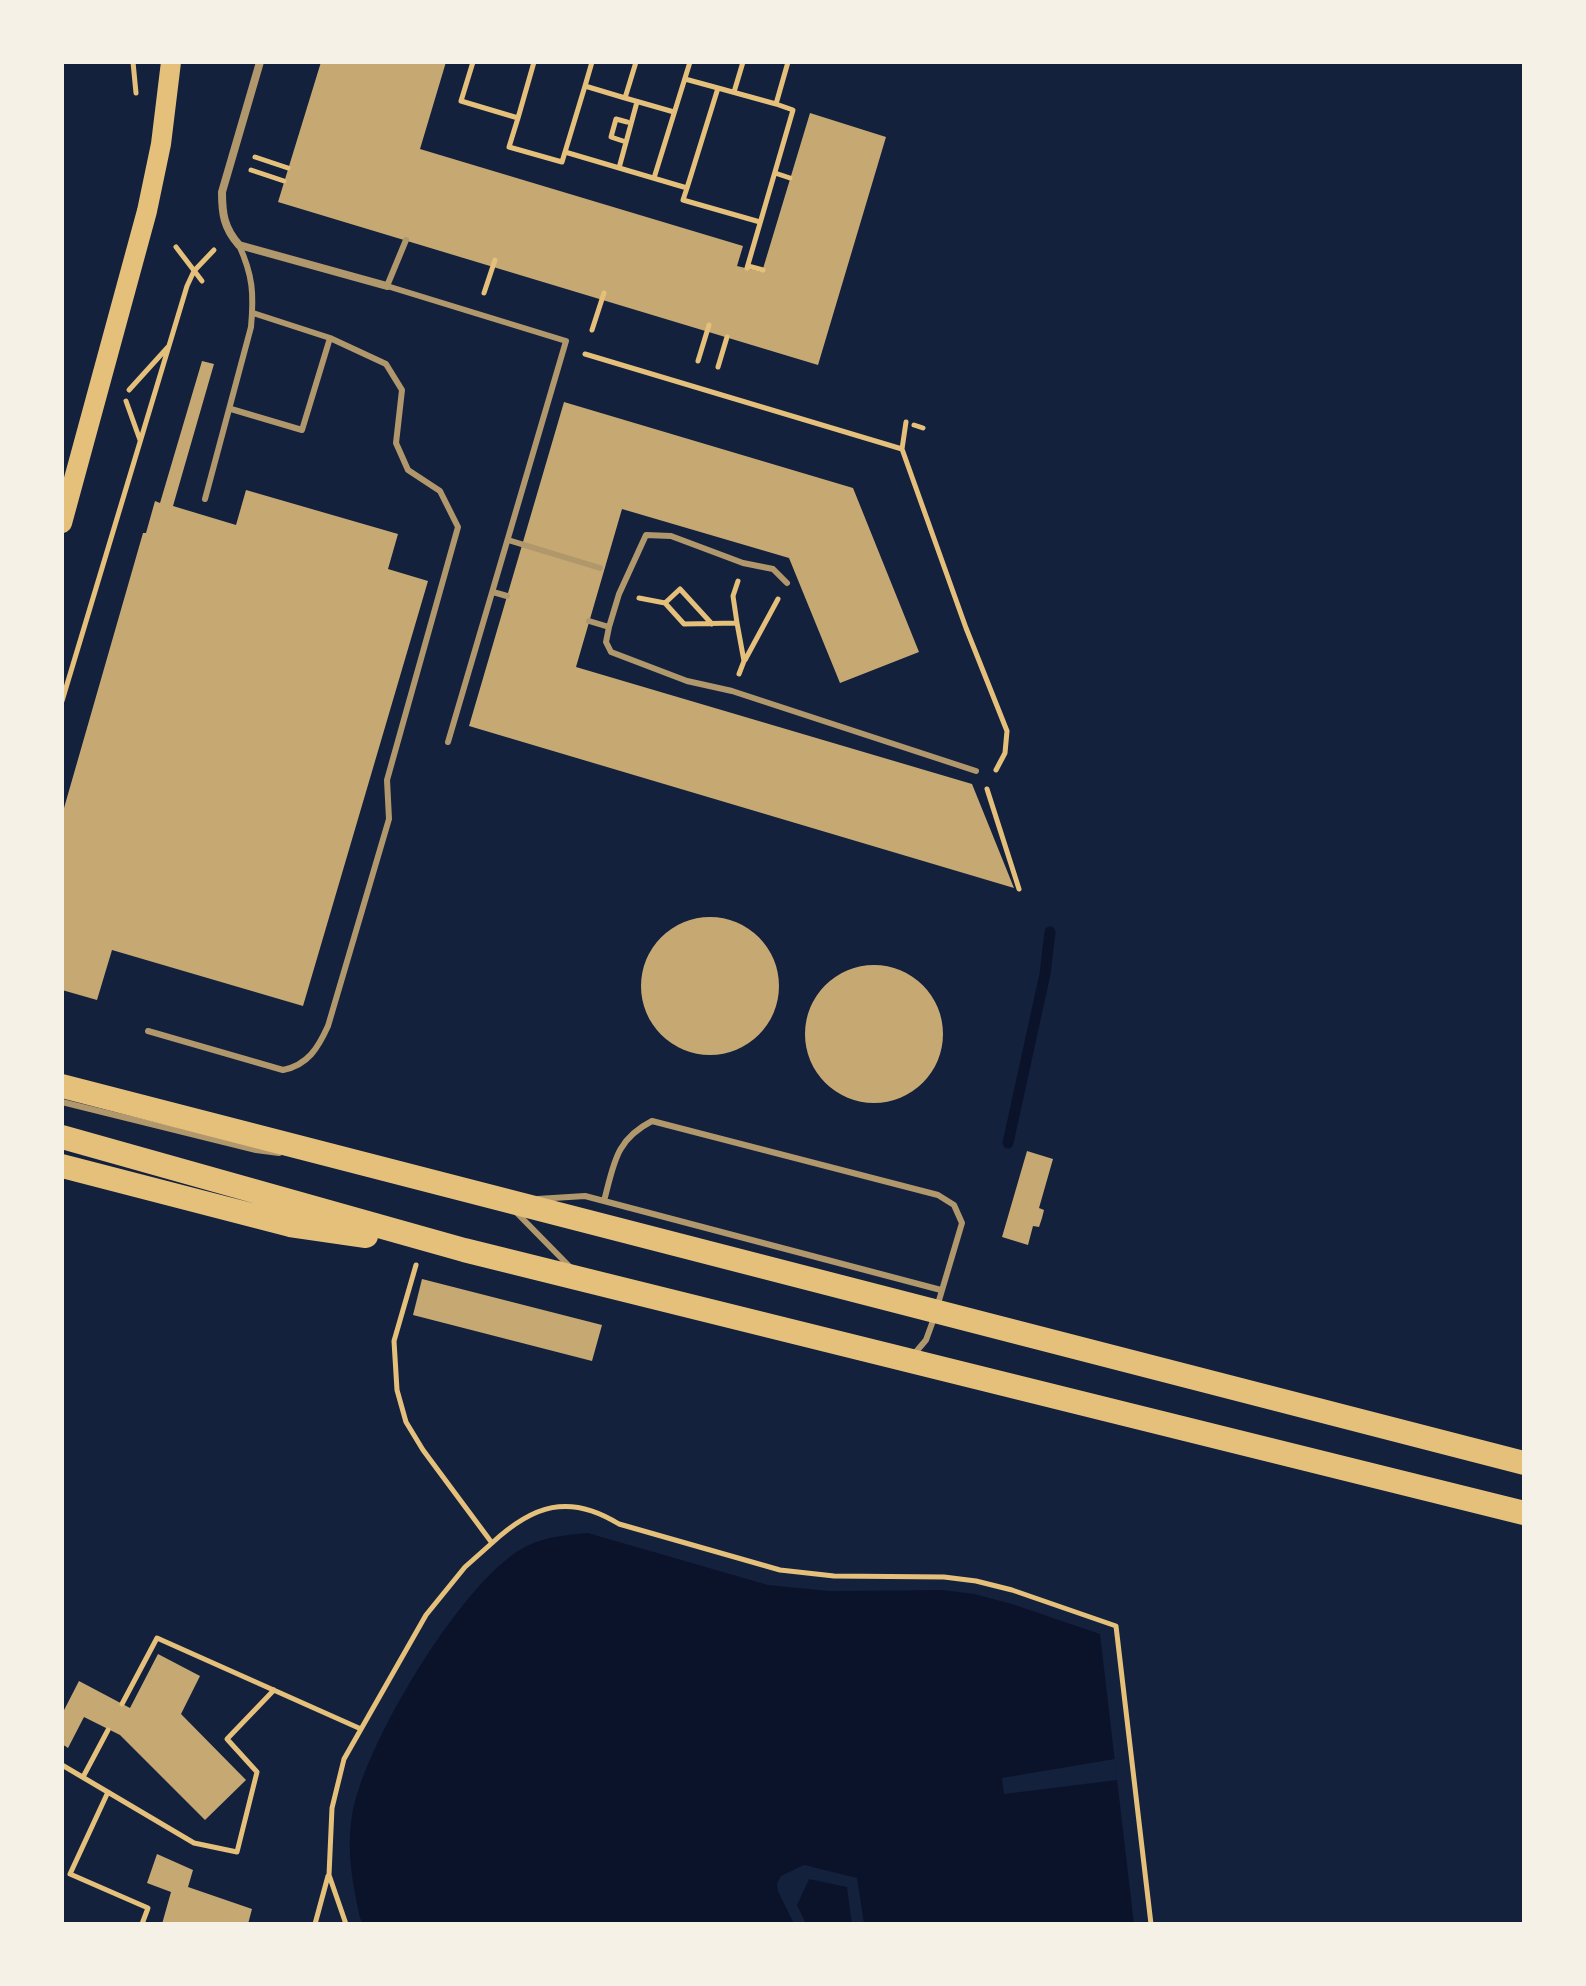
<!DOCTYPE html>
<style>
body{margin:0}
#map{position:relative;width:1586px;height:1986px;overflow:hidden;background:#14213d;font-family:Figtree,sans-serif}
canvas{display:block}
.frame{position:absolute;inset:0;border:64px solid #f6f1e7;pointer-events:none}
</style>
<div id="map">
<canvas width="1586" height="1986"></canvas>
<div class="frame"></div>
</div>
<script>
const ctx = document.querySelector('canvas').getContext('2d');
ctx.lineJoin = 'round';
function fill(path, color) { ctx.fillStyle = color; ctx.fill(path, 'evenodd'); }
function stroke(path, color, width, dash) { ctx.strokeStyle = color; ctx.lineWidth = width; ctx.lineCap = dash ? 'butt' : 'round'; ctx.setLineDash(dash || []); ctx.stroke(path); }
fill(new Path2D(`
 M588,1533l180,52 62,6 113,-1 31,4 38,10 88,30 34,290h-771l-3,-6c-7,-33 -14,-68 -8,-102 11,-70 106,-227 166,-265 22,-14 45,-16 70,-18z`), '#0b132b');
fill(new Path2D(`
 M1115,1759l2,21 -113,14 -2,-16z
 M804,1865l53,13 7,46h-12l-5,-37 -38,-8 -12,26 9,19h-12l-16,-33 -1,-7 4,-8z`), '#14213d');
stroke(new Path2D(`
 M1008,1143l37,-169 5,-42`), '#0b132b', 11);
fill(new Path2D(`
 M321,62h125l-26,87 323,97 -6,20 25,6 48,-159 76,24 -68,228 -540,-163z
 M202,361l12,3 -41,142 63,19 10,-35 152,44 -10,35 40,12 -125,425 -191,-56 -15,50 -35,-10v-175l81,-282h3l9,-32 5,2z
 M564,402l289,86 66,164 -79,31 -51,-125 -167,-49 -46,158 396,117 42,104 -545,-162z
 M641 986a69 69 0 1 1 138 0a69 69 0 1 1-138 0Z
 M805 1034a69 69 0 1 1 138 0a69 69 0 1 1-138 0Z
 M1027,1151l26,8 -14,49 5,2 -2,8 -3,9 -6,-1 -5,19 -26,-8z
 M422,1279l180,46 -10,36 -179,-46z
 M158,1654l42,22 -19,38 65,66 -41,40 -85,-85 -36,-18 -16,31 -6,-4v-30l17,-33 51,27z
 M157,1854l36,16 -5,17 64,22 -4,15h-86l9,-32 -24,-9z`), '#c6a872');
stroke(new Path2D(`
 M133,62l3,31
 M473,62l-12,39 57,17 -9,29 53,15 3,-10 122,36 31,-100 58,16 12,-42
 M592,62l-7,24 40,12 11,-36
 M685,79l33,9
 M734,92l9,-30
 M625,98l49,14
 M518,118l16,-56
 M626,142l-15,-5 5,-18 11,3
 M565,152l20,-66
 M255,157l33,11
 M619,168l18,-66
 M251,170l33,11
 M775,173l15,5
 M654,178l36,-116
 M687,188l-4,12 77,22
 M176,247l26,34
 M748,266l15,4
 M747,268l46,-158 -17,-6
 M484,293l11,-33
 M592,330l12,-37
 M585,354l317,95 64,179 41,103 -2,22 -9,17
 M698,361l11,-36
 M718,367l9,-30
 M129,390l39,-43
 M126,401l14,39
 M914,425l9,3
 M902,449l4,-27
 M639,598l26,5 15,-14 32,35
 M665,603l19,21 53,-1 7,38 -5,13
 M737,623l-4,-27 5,-15
 M745,660l33,-61
 M62,701l125,-415 7,-15 20,-21
 M987,789l32,100
 M416,1265l-22,76 3,49 9,32 17,28 69,93c41,-38 77,-50 127,-19l161,46 54,6 110,1 32,4 36,9 104,36 35,298
 M122,1704l35,-66 204,91
 M62,1765l132,78 43,9 20,-80 -30,-33 47,-49
 M83,1777l25,-47
 M108,1792l-38,82 78,34 -6,16
 M315,1924l13,-48
 M346,1924l-17,-49 3,-67 12,-49 82,-144 39,-48 27,-24`), '#e5c07b', 5);
stroke(new Path2D(`
 M406,240l-19,46 179,55 -118,401
 M231,409l71,21 28,-92
 M205,499l46,-172c3,-33 2,-51 -12,-82
 M508,540l92,28
 M493,592l14,4
 M589,621l20,6 10,-33 27,-59 25,1 72,27 30,6 14,14
 M609,627l-3,15 5,10 76,29 45,10 244,80
 M148,1031l135,39c25,-5 35,-22 45,-44l61,-207 -2,-39 71,-253 -18,-36 -32,-21 -12,-27 6,-53 -16,-26 -56,-26 -77,-25
 M62,1102l194,48 23,3
 M537,1199l48,-3 356,94
 M604,1201c10,-37 11,-61 48,-80l286,74 16,10 8,18 -25,84
 M515,1211l54,55
 M915,1353l11,-13 8,-22`), '#b1986c', 6);
stroke(new Path2D(`
 M260,62l-38,130c0,22 2,36 17,53l148,41`), '#b1986c', 8);
stroke(new Path2D(`
 M62,523l85,-312 14,-67 10,-82`), '#e5c07b', 20);
stroke(new Path2D(`
 M62,1086l1462,377
 M62,1137l402,113 1060,263
 M62,1166l228,59 76,11`), '#e5c07b', 24);
</script>
